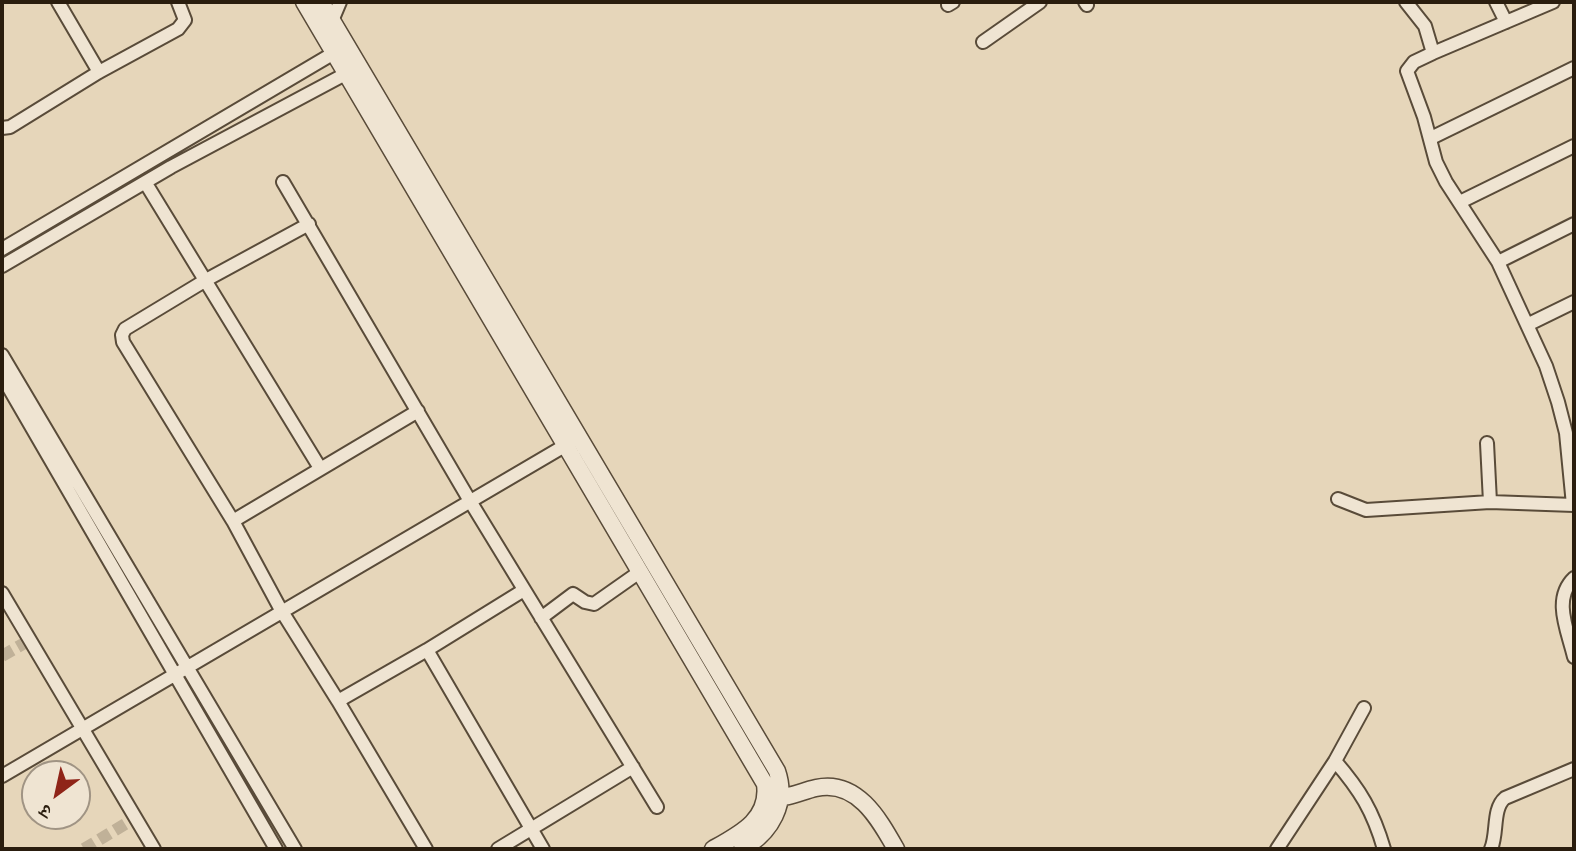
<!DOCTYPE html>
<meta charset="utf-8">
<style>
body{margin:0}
#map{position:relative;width:1576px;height:851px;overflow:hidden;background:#e6d6ba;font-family:"IM FELL Great Primer","Noto Serif Devanagari",serif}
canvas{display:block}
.frame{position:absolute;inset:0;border:4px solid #2a1d0e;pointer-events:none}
.north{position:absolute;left:21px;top:760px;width:70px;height:70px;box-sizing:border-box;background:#efe4d2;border:2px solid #a09484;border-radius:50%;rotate:213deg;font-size:19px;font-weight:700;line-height:28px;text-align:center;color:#2a1d0e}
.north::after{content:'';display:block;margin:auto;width:24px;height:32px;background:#8f2418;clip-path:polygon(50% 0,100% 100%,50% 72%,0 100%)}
</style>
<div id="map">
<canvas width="1576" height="851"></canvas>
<div class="frame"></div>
<div class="north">उ</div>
</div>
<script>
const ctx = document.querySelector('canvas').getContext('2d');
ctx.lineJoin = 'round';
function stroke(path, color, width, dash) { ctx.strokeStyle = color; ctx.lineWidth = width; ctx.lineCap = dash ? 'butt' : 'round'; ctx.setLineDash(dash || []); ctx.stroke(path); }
stroke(new Path2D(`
 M2,656l28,-16
 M84,849l51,-31`), '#c0b198', 12, [12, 6]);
const minor = new Path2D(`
 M58,2l41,70
 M1085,2l2,3
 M1406,2l19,24 8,27
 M1496,2l10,20
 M1553,2l-120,51 -19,9 -7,9 17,46 12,45 10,20 52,80 48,104 12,36 8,31 7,72
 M948,5l5,-3
 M327,25l5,-4 8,-19
 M983,42l57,-40
 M2,128l8,-1 89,-55 79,-43 7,-9 -7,-18
 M1431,138l143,-70
 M145,182l175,286
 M283,182l187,319 187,306
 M1460,202l114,-56
 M309,224l-103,56 -81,49 -3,6 1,7 110,179 48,89 57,91 88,148
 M2,249l337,-199
 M1498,262l76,-38
 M2,266l169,-99 180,-96
 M1529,324l45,-22
 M2,355l293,494
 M2,376l274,473
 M1487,443l3,59
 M1338,499l28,11 124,-8 84,3
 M233,521l185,-110
 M1574,578c-22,21 -6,53 0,79
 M2,593l152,256
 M541,618l32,-24 12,8 9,2 47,-33
 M427,650l116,199
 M338,701l89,-51 97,-60
 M1335,761c25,29 38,50 49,88
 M2,776l576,-338
 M498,849l135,-82
 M1277,849l58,-88 29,-53
 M1491,849c7,-16 1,-40 14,-51l69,-29`);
const tertiary = new Path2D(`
 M304,2l461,782c5,35 -25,50 -52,65
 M321,2l456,769c11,32 -6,62 -35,78
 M773,797c15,2 29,-6 43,-9 41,-9 63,31 80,61`);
stroke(minor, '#594b39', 16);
stroke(tertiary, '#594b39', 19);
stroke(minor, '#efe4d2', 12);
stroke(tertiary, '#efe4d2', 16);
</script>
